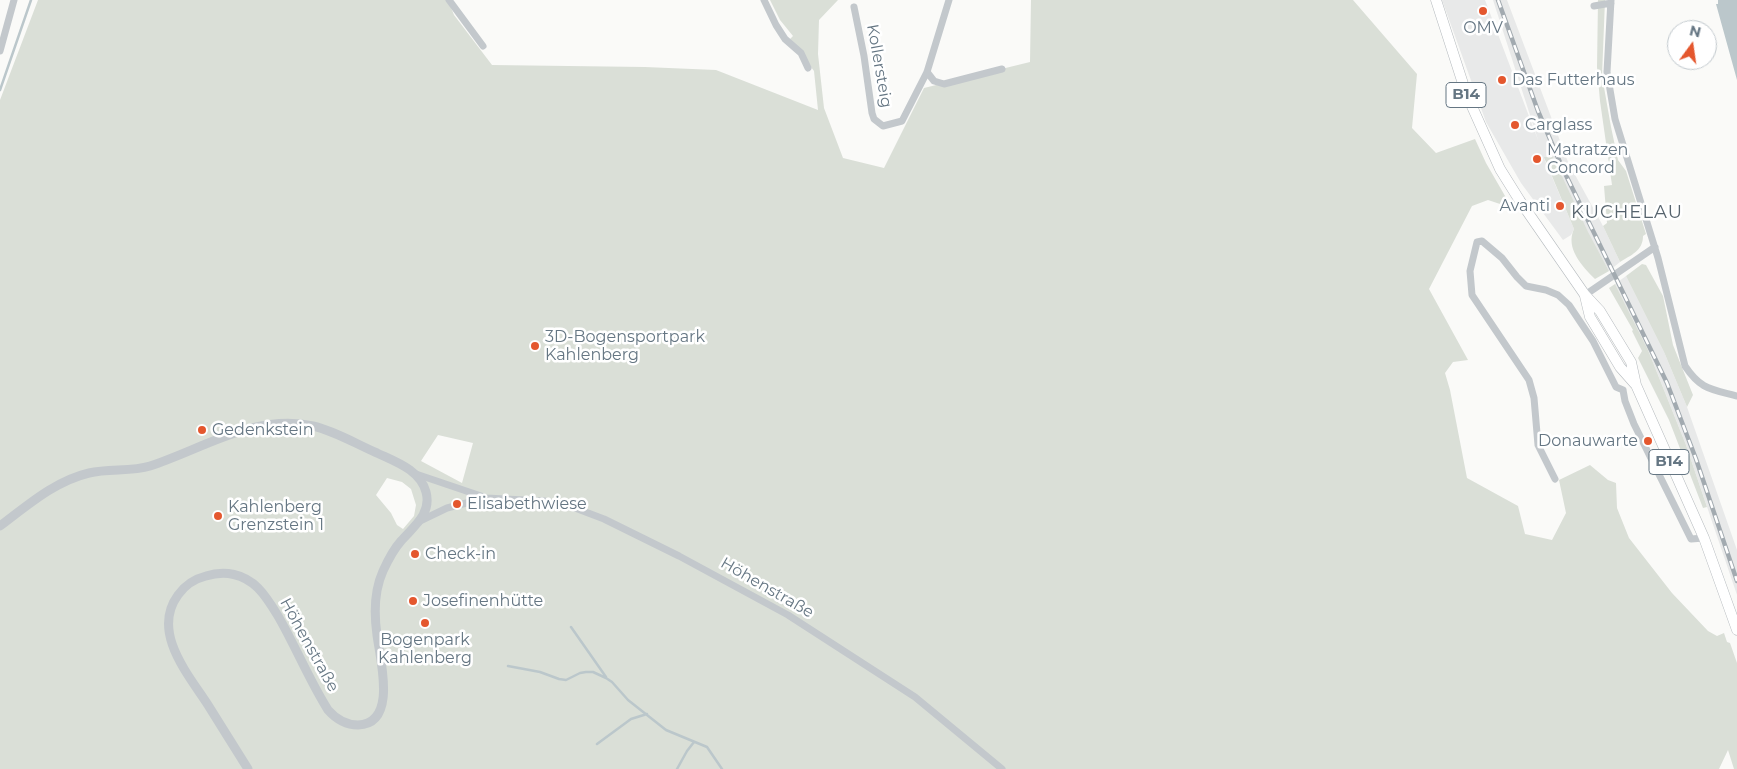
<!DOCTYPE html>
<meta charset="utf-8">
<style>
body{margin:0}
#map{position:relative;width:1737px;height:769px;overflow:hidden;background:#fafaf8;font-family:Montserrat,sans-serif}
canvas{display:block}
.north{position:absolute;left:1667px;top:20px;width:50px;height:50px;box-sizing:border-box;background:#fff;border:1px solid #c1c8cd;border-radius:50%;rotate:14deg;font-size:14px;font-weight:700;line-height:20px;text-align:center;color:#657683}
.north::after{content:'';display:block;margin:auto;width:18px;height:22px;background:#e4572e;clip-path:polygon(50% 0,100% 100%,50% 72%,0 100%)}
</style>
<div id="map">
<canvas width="1737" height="769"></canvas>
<div class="north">N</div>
</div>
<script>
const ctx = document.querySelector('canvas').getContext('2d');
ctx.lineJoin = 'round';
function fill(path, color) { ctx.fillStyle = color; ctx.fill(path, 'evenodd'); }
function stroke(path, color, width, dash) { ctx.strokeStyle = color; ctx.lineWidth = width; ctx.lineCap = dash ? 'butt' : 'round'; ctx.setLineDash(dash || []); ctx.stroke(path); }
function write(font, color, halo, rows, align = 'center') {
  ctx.font = font + ' Montserrat,sans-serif'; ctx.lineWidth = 5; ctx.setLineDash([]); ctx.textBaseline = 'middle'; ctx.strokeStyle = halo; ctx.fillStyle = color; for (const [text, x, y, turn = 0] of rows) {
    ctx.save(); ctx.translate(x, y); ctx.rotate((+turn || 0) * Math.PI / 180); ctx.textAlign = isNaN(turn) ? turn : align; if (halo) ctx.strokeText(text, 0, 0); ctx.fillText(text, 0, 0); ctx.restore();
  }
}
fill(new Path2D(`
 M1442,0h43l53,140 -45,-140h14l61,162 35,64 17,36 -11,9 -65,-113 30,71 -3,6 -8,5 -42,-57 -35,-61z
 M1626,276l38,76 23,55 50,143v45l-51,-150 -38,-95 -33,-66z`), '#e8e9e9');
fill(new Path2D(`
 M38,0h410l6,15 38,50 153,2 71,3 102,40 -4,-39 -24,-32 3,-3 -13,-16 -10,-20h68l-19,20 -1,34 6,54 19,50 41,10 40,-80 106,-26 1,-62h322l64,74 -5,54 24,25 39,-14 11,24 26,45 -24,-8 -16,6 -43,83 39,71 -15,2 -8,11 5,17 17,88 51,28 7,28 27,6 14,-27 -7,-33 31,-15 18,15 8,3 1,25 12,30 43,55 36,38 9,5 7,-3 3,9 3,1 7,20v106h-3l-6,-19 -9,19h-1719v-669zM438,435l35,8 -11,40 -41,-22zM387,478l15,4 9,7 5,16 -2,11 -11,13 -6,-4 -6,-12 -15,-18z
 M1598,0h7l-3,76 9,51 7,33 8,11 20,63 -3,2c0,15 -12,19 -23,26l-17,-36 4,-3 -3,-37 8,-1 -12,-84 -3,-34z
 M1544,157h9l35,75 21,39 -14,8c-13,-13 -30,-31 -21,-50z
 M1642,264l4,1 17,31 10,49 20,50 -6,12 -23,-55 -38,-76z
 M1615,284l33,66 38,95 21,62 -4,1 -34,-88 -31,-62 4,-7 -10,-20 1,-1 -24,-42z`), '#dadfd7');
fill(new Path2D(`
 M1718,0h19v80l-21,-76h2z`), '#bbc7cb');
stroke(new Path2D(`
 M0,90l31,-90
 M571,627l35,50
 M508,666l32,6 19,7 7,1 14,-7 6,-1h7l13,6 6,4 16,18 38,30 41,17 15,22
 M597,744l34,-25 16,-5
 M677,769l10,-18 7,-9`), '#bbc7cb', 2.5);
const primary = new Path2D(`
 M1436,0l30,93 34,76 20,32 65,94 15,16 31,51 5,23 68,153 33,92
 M1585,296l5,21 30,50 15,17`);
stroke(primary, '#b5babe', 11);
stroke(new Path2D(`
 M449,0l34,46
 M764,0l12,25 9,14 16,14 7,15
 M1611,0l-4,72 8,47 43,139 27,108c16,24 26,23 52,30
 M1594,6l17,-3
 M854,7l10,49 8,57 2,6 9,7 19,-5 25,-49 22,-72
 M0,51l14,-51
 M927,72l7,9 10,3 58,-15
 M1585,295l70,-48
 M1623,390l2,11 9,23 57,115 13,-1
 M416,474l68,23
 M1555,479l-17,-34 -4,-47 -5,-18 -57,-85 -2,-24 7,-29 5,-1 20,17 15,19 9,9 20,4 12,5 11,10 24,36 23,46 7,3
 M420,521l27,-13 39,-10 58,3 31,7 29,11 75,37 109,59 127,82 87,72`), '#c3c8cc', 7);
stroke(new Path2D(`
 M0,526c28,-21 55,-45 89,-53 20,-5 42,-1 61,-7 53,-17 105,-53 163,-40 22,5 43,18 64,27 19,9 43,17 49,39 6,22 -13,35 -25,49 -8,9 -13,19 -18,30 -9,20 -9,43 -6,64 3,24 21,89 -19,90 -13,0 -22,-6 -30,-15 -19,-30 -32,-63 -50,-94 -6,-10 -12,-20 -20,-28 -14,-14 -33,-18 -52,-12 -12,3 -21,9 -28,19 -27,37 10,79 30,110 13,21 27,43 40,64`), '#c3c8cc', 9);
stroke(primary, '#fff', 10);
const rail = new Path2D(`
 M1498,0l40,111 24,56 105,216 29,76 41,122`);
stroke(rail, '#a2aab0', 4.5);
stroke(rail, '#fff', 2.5, [8]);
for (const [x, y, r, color] of [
 [1483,11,5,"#e4572e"],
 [1502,80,5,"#e4572e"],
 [1515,125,5,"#e4572e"],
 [1537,159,5,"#e4572e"],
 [1560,206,5,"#e4572e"],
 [535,346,5,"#e4572e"],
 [202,430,5,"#e4572e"],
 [1648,441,5,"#e4572e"],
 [457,504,5,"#e4572e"],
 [218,516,5,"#e4572e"],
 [415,554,5,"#e4572e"],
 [413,601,5,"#e4572e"],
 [425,623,5,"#e4572e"]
]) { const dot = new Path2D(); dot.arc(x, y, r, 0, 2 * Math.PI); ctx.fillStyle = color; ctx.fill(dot); stroke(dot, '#fff', 2); }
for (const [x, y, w] of [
 [1466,95,40],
 [1669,462,40]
]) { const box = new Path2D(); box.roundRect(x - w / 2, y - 12.5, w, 25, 4); ctx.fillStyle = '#fff'; ctx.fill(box); stroke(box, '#657683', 1); }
write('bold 15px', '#657683', null, [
 ["B14",1466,95],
 ["B14",1669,462]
]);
write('16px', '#657683', '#fff', [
 ["OMV",1483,28,"center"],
 ["Das Futterhaus",1512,80],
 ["Carglass",1525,125],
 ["Matratzen",1547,150],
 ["Concord",1547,168],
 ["Avanti",1550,206,"right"],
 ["3D-Bogensportpark",545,337],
 ["Kahlenberg",545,355],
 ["Gedenkstein",212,430],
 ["Donauwarte",1638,441,"right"],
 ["Elisabethwiese",467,504],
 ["Kahlenberg",228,507],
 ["Grenzstein 1",228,525],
 ["Check-in",425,554],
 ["Josefinenhütte",423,601],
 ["Bogenpark",425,640,"center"],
 ["Kahlenberg",425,658,"center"]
], 'left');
write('16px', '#657683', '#fff', [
 ["Kollersteig",879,66,80],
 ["Höhenstraße",767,588,30],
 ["Höhenstraße",309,645,61]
]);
ctx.letterSpacing = '1px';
write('18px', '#57646e', '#fff', [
 ["KUCHELAU",1627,213]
]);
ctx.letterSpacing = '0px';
</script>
